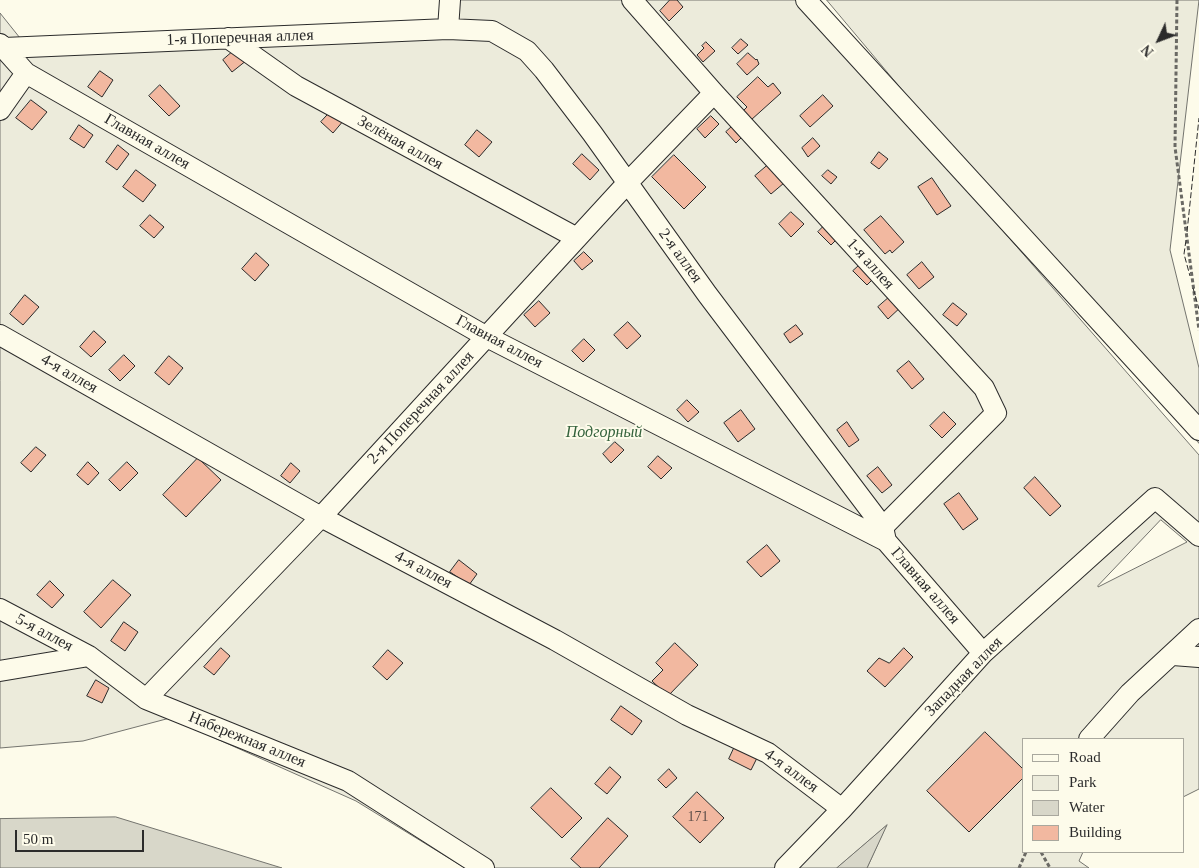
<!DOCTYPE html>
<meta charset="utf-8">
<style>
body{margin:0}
#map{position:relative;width:1199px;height:868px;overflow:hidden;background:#fdfbea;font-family:Georgia,serif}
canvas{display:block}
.legend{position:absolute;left:1022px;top:738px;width:162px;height:115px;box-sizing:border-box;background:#fdfbea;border:1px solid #a9a89e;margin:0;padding:6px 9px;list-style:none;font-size:15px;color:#2b2b2b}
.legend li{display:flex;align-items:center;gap:10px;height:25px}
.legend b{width:25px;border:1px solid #a9a89e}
.north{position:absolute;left:1134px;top:15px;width:50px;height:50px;-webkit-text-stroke:4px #fdfbea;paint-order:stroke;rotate:227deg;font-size:14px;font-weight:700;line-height:20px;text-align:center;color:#2b2b2b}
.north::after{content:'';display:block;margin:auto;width:18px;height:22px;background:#2b2b2b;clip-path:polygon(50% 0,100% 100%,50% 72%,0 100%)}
.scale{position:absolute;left:15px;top:830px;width:129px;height:22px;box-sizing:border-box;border:2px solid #2b2b2b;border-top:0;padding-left:6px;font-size:15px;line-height:18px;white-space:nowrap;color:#2b2b2b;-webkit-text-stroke:4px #fdfbea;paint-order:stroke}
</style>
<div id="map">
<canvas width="1199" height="868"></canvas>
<ul class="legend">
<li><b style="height:6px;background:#fdfbea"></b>Road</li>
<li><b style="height:14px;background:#ecebdb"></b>Park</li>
<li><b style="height:14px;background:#d8d7c9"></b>Water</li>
<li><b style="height:14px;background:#f2b8a0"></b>Building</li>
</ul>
<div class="north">N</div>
<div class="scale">50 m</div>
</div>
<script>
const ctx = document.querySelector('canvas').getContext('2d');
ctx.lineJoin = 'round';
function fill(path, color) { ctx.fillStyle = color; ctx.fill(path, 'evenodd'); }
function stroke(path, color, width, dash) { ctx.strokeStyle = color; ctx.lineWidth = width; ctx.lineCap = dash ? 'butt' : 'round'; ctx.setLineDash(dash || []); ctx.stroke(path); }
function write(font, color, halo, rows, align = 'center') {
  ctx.font = font + ' Georgia,serif'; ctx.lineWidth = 4; ctx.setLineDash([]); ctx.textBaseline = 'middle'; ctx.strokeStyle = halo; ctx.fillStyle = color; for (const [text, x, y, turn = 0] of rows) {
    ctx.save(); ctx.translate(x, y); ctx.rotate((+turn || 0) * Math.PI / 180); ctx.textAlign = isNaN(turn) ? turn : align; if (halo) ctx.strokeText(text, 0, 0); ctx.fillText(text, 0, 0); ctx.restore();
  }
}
const green = new Path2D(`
 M447,0h354l398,455v334l-16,8v-58h-160v113h60l-4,9 10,7h-222l19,-42 -49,42h-372l-109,-67 -186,-83 -87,23 -83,7v-735l28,35 420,-19zM1161,520l26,22 -89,45v-1z
 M827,0h372l-29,250 29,118v75z`);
fill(green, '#ecebdb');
stroke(green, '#74746e', 1);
const water = new Path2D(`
 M116,817l166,51h-282v-49z
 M887,825l-20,43h-30z`);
fill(water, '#d8d7c9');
stroke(water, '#74746e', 1);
const building = new Path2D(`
 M670,0h7l6,7 -14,14 -9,-10z
 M741,39l7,6 -10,9 -6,-6z
 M706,42l9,9 -12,11 -6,-7 7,-7 -2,-2z
 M237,48l10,12 -15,12 -9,-12z
 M748,53l8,7 1,-1 2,5 -12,11 -10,-11z
 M100,71l13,9 -11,17 -14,-10z
 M758,77l10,10 5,-4 8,10 -30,27 -8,-9 4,-4 -10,-10z
 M160,85l20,21 -11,10 -20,-20z
 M823,95l10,11 -23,21 -10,-11z
 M31,100l16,12 -15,18 -16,-12z
 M333,109l11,11 -11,13 -12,-11z
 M711,116l8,8 -14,14 -8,-9z
 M737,122l9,11 -10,10 -10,-11z
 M79,125l14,10 -9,13 -14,-9z
 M477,130l15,12 -13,15 -14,-12z
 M813,138l7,8 -12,11 -6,-9z
 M118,145l11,9 -12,16 -11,-8z
 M879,152l9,7 -9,10 -8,-6z
 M582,154l17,16 -9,10 -17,-16z
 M674,155l32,32 -22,22 -32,-32z
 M768,165l16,18 -13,11 -16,-18z
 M136,170l20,15 -13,17 -20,-15z
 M828,170l9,7 -6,7 -9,-8z
 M932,178l19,28 -14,9 -19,-28z
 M791,212l13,12 -13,13 -12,-13z
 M150,215l14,12 -10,11 -14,-12z
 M881,216l23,26 -12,11 -2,-3 -5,4 -21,-24z
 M827,223l13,13 -9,9 -13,-13z
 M584,252l9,9 -11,9 -8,-9z
 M256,253l13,12 -14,16 -13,-12z
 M863,262l13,14 -9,9 -14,-14z
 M922,262l12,15 -15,12 -12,-14z
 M893,294l10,11 -15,14 -10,-12z
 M25,295l14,12 -16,18 -13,-11z
 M539,301l11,12 -15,14 -11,-12z
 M953,303l14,11 -10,12 -14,-11z
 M628,322l13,14 -14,13 -13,-14z
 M796,325l7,9 -13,9 -6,-9z
 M94,331l12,11 -15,15 -11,-10z
 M584,339l11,11 -12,12 -11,-11z
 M124,355l11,11 -15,15 -11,-11z
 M169,356l14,12 -14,17 -14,-12z
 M909,361l15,18 -12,10 -15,-18z
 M687,400l12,12 -11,10 -11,-12z
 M741,410l14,19 -17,13 -14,-19z
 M944,412l12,12 -14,14 -12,-12z
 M847,422l12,18 -10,7 -12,-17z
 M615,442l9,8 -13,13 -8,-9z
 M36,447l10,8 -15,17 -10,-9z
 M658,456l14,12 -11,11 -13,-12z
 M198,458l23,22 -35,37 -23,-22z
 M88,462l11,11 -11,12 -11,-10z
 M127,462l11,11 -18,18 -11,-11z
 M291,463l9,8 -10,12 -9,-7z
 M878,467l14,18 -10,8 -15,-17z
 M1035,477l26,29 -11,10 -26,-28z
 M959,493l19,26 -15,11 -19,-26z
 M767,545l13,16 -19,16 -14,-15z
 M459,560l18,14 -8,11 -19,-13z
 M113,580l18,15 -30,33 -17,-16z
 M50,581l14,14 -12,13 -15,-13z
 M124,622l14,10 -13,19 -14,-10z
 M675,643l23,22 -30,31 -16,-15 11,-11 -7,-7z
 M221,648l9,8 -16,19 -10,-8z
 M904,648l9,9 -28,30 -18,-16 12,-13 10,5z
 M388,650l15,13 -16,17 -14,-13z
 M96,680l13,8 -7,15 -15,-7z
 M621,706l21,15 -10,14 -21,-15z
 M985,732l38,37v9l-54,54 -42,-41z
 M736,744l22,12 -7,14 -22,-11z
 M610,767l11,10 -14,17 -12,-10z
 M669,769l8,9 -11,10 -8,-8z
 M551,788l31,30 -20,20 -31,-30z
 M697,792l27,26 -24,25 -27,-26z
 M608,818l20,18 -29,32h-18l-10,-9z`);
fill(building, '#f2b8a0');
stroke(building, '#2b2b2b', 1);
const minor = new Path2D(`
 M632,0l82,93 270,295 12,25 -113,114
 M806,0l393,430
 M448,29l44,2 35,20 17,19 48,63 115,161 176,233 3,14
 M228,38l68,48 281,152
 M0,44l26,29 461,264 399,204 97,112
 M4,48l444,-19 2,-29
 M0,110l26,-37
 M0,335l321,182 234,123 132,75 81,38 74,56
 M0,609l89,47 57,43 202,82 136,87
 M1173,655l26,2
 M0,671l89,-15
 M146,699l175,-182 311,-339 82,-85
 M1089,739l41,-46 69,-64
 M785,868l57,-59 141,-156 172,-155 44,38`);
stroke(minor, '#2b2b2b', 22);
stroke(new Path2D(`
 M1177,0l-2,147 24,183
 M1041,852l9,16
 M1019,868l7,-16`), '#6a6964', 3, [4, 2.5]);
stroke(minor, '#fdfbea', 20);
stroke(new Path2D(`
 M1187,232l12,-114
 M1186,240l-2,14 6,22
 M1193,288l6,21`), '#2b2b2b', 1, [6, 2.5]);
write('14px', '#5d4e48', null, [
 ["171",698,817]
]);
write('16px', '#2b2b2b', '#fdfbea', [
 ["1-я Поперечная аллея",240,38,-2],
 ["Главная аллея",147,142,30],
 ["Зелёная аллея",400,143,29],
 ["2-я аллея",680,256,54],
 ["1-я аллея",870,264,48],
 ["Главная аллея",499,342,28],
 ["4-я аллея",69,374,30],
 ["2-я Поперечная аллея",421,408,-47],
 ["4-я аллея",423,570,28],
 ["Главная аллея",925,586,49],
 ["5-я аллея",44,633,28],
 ["Западная аллея",964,677,-46],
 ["Набережная аллея",247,740,22],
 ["4-я аллея",791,771,36]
]);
write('italic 16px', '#34623c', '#fdfbea', [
 ["Подгорный",604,433]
]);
</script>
